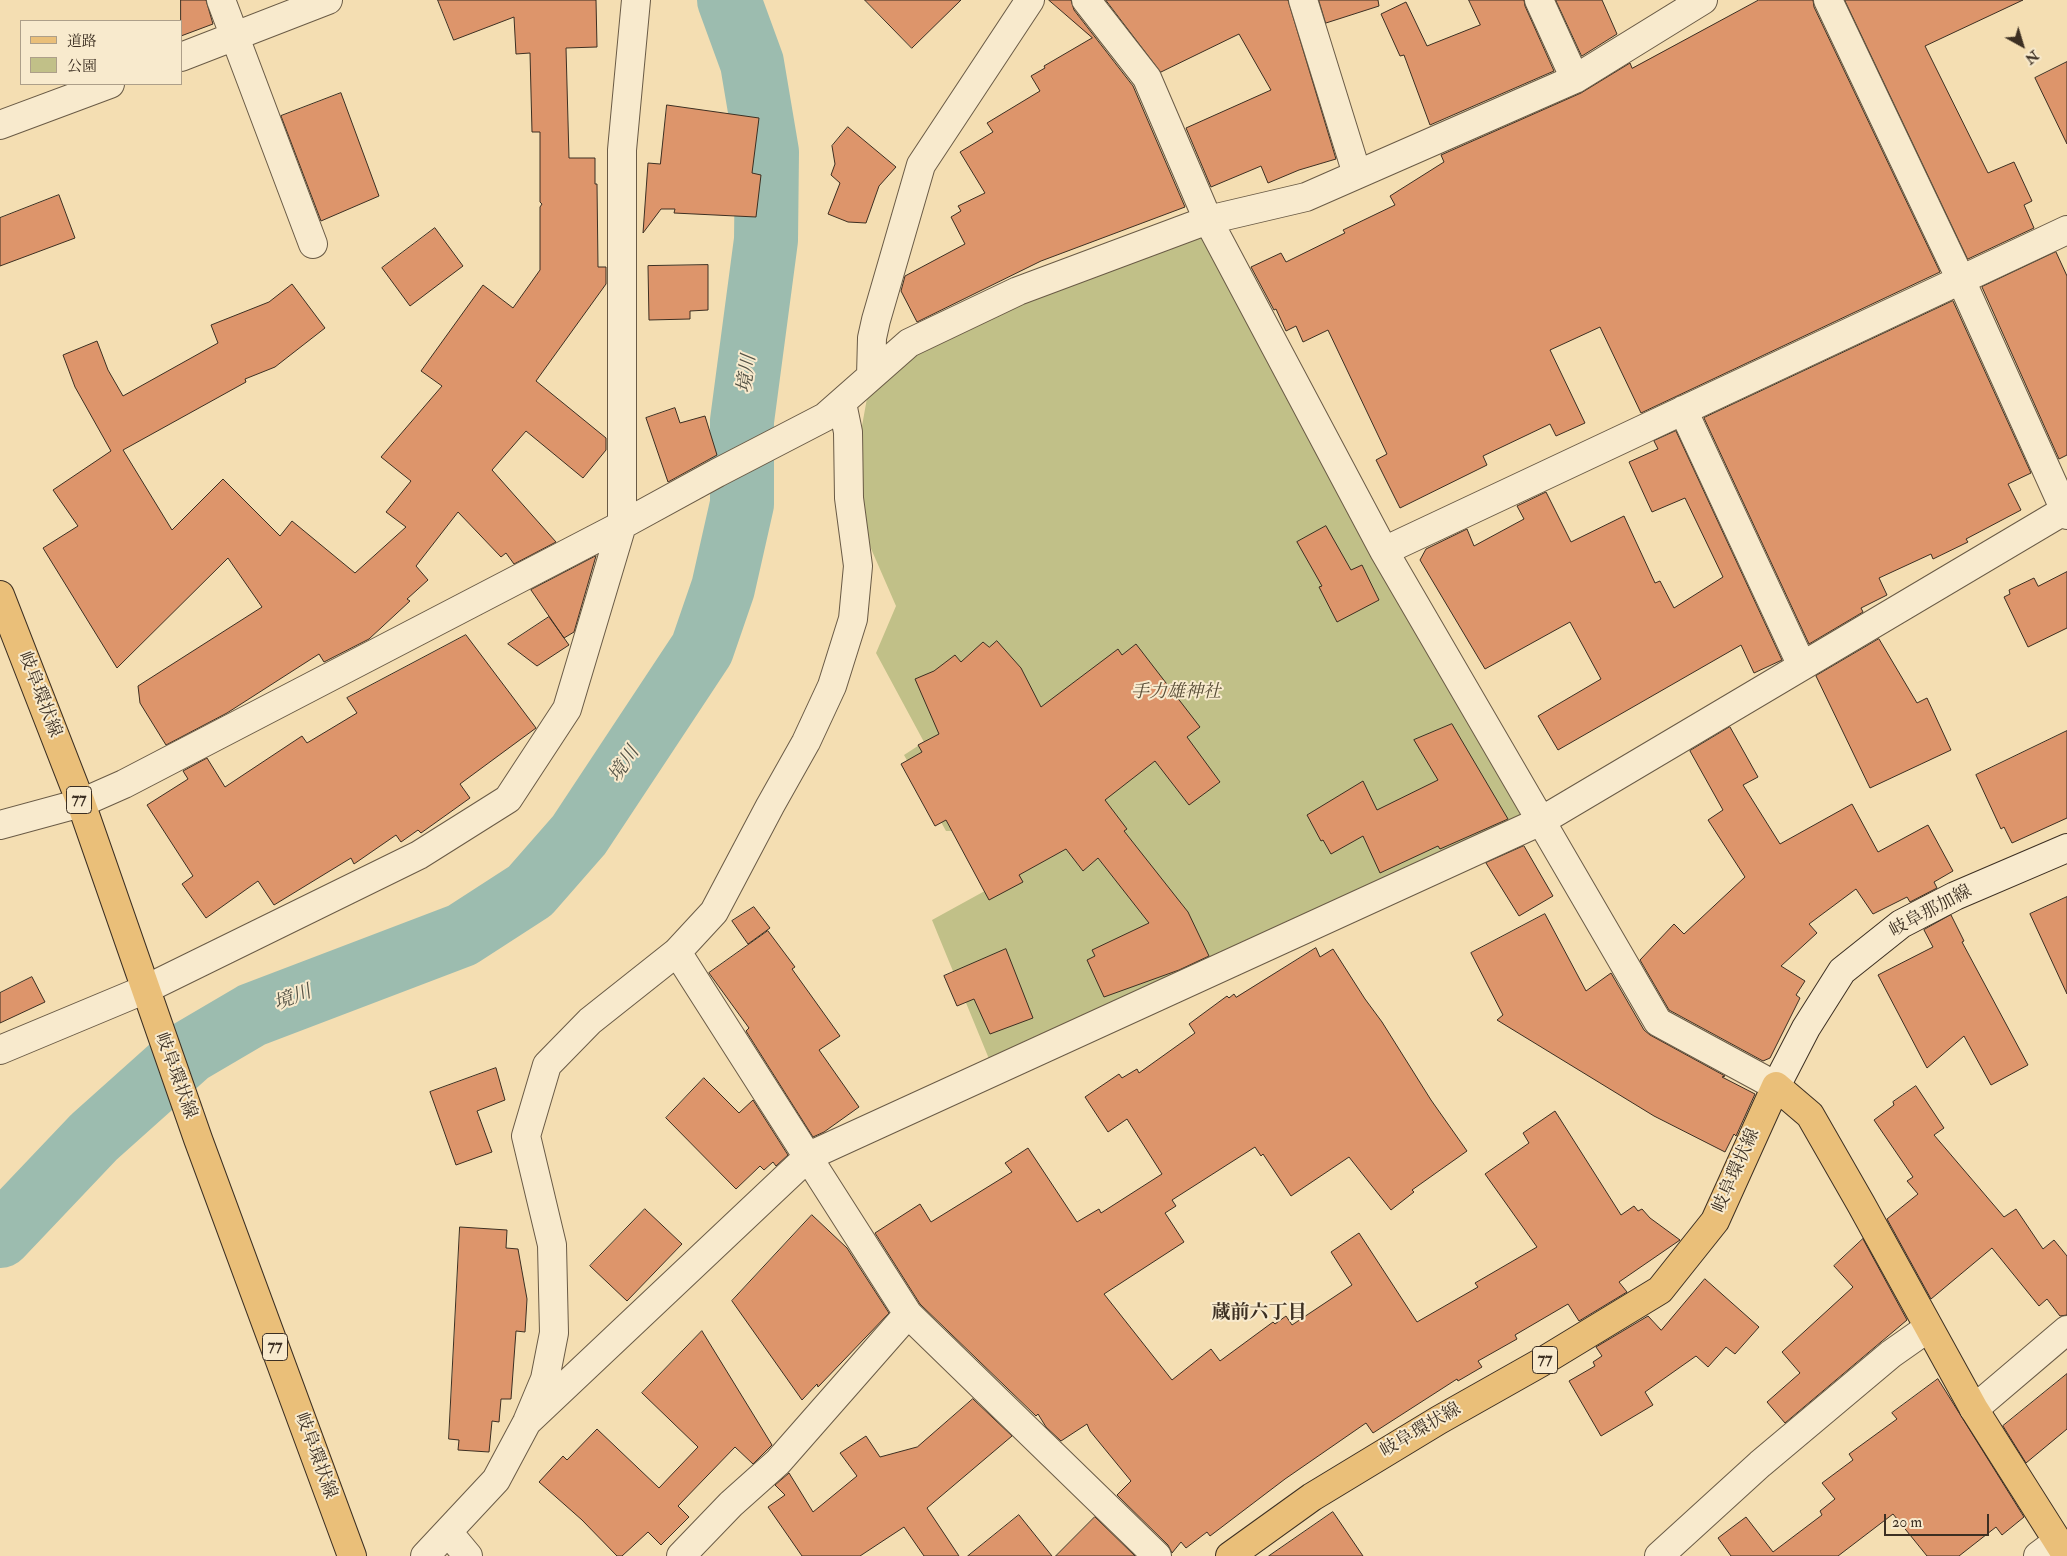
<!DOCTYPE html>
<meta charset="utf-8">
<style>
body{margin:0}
#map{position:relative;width:2067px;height:1556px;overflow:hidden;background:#f4deb2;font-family:"IM FELL Double Pica","Noto Serif JP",serif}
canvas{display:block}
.legend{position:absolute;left:20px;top:20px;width:162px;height:65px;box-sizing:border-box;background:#f8eacd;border:1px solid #ad9f89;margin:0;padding:6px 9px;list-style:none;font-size:15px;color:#3c2f22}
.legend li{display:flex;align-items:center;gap:10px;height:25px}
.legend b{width:25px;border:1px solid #ad9f89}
.north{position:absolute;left:1997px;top:20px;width:50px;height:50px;-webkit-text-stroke:4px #f8eacd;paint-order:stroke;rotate:141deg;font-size:14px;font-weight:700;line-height:20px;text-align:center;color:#3c2f22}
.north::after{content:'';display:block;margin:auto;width:18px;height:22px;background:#3c2f22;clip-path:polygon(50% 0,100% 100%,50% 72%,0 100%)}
.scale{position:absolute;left:1884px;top:1514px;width:105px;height:22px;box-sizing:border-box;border:2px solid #3c2f22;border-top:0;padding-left:6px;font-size:15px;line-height:18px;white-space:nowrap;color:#3c2f22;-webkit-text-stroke:4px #f8eacd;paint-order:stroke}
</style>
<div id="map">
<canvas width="2067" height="1556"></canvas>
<ul class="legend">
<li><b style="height:6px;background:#eabf79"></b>道路</li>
<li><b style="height:14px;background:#c1c088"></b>公園</li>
</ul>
<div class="north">N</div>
<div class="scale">20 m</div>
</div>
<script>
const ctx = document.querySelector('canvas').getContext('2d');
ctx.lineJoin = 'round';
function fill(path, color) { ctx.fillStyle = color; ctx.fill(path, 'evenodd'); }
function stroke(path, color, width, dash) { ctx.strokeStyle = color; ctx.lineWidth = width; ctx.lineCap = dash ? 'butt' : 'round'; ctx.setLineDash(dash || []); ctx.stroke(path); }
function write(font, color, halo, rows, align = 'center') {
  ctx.font = font + ' "IM FELL Double Pica","Noto Serif JP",serif'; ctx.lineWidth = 4; ctx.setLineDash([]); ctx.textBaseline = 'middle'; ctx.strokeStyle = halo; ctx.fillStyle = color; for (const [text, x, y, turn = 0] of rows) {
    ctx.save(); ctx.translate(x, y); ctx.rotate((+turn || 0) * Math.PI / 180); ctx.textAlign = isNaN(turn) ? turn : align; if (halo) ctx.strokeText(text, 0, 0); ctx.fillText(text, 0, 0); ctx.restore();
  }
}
fill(new Path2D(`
 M1208,220l333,601 -547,250 -62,-151 60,-33 -33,-56h-13l-42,-76 20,-13 -48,-89 20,-47 -47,-108 22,-122 38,-33z`), '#c1c088');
stroke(new Path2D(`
 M0,1236l94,-99 95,-85 63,-37 210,-80 68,-44 49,-56 123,-186 21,-61 19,-84v-83l24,-181 1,-88 -15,-89 -23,-63`), '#9cbcaf', 64);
const building = new Path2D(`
 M181,0h25l7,24 -32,12z
 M438,0h158l1,47 -31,1 3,110h26v26h2l1,83h8v17l-70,97 70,57v12l-23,28 -57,-47 -34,39 64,72 -42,22 -8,-11 -5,4 -43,-45 -42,54 12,14 -21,19 3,2 -41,38 -45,23 -5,-8 -92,59 -61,32 -26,-42 -2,-17 124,-79 -34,-49 -111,110 -74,-120 35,-22 -25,-36 58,-39 -36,-64 -12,-32 34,-14 11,29 15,26 95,-53 -7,-18 58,-23 23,-18 33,44 -50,39 -30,12 1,3 -123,68 49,80 51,-51 57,57 12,-15 63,52 51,-46 -20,-15 25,-31 -30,-24 61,-71 -21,-15 62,-86 30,23 27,-38v-63l2,-3 -2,-2v-70h-8l-2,-79 -14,1 -2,-37 -60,23z
 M865,0h96l-49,48z
 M1049,0h22l3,10 59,76 52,121 -144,54 -124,61 -16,-31 4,-15 60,-32 -14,-27 10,-6 -3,-5 27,-13 -25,-41 33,-20 -6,-9 53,-32 -9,-15 14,-8 -1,-2 48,-28z
 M1106,0h182l48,159 -37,11 -31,13 -7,-17 -50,21 -25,-59 85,-38 -32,-56 -78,38z
 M1319,0h59l1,6 -53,17z
 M1469,0h55l1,6 29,65 -124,54 -26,-70 -4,1 -19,-42 25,-12 21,44 53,-21z
 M1556,0h46l15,34 -35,22z
 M1759,0h54l1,7 126,265 -299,141 -41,-86 -50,23 35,73 -29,13 -6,-12 -67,32 4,9 -87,43 -24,-48 11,-6 -59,-124 -25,12 -7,-16 -10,5 -10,-22 -2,1 -23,-43 30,-14 5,9 59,-29 -2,-3 52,-25 -5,-9 54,-34 -3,-7 140,-62 49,-30 2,5z
 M1845,0h178l-98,46 63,127 26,-11 18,39 -8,4 10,23 -66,31z
 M2067,62v82l-32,-66z
 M341,93l38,103 -58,25 -40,-105z
 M667,105l92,13 -7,55 9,2 -5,42 -82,-4 1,-4h-14l-18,24 5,-70 12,1z
 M848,127l48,40 -17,19 -13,37 -18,-1 -20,-8 12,-31 -9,-8 4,-11 -3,-18z
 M59,195l16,43 -75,28v-48z
 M435,228l28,38 -53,40 -28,-38z
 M2056,252l11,24v179l-8,4 -77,-172z
 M708,265v45l-18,1v8l-41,1 -1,-54z
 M1953,301l78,172 -23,11 13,26 -55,29 2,3 -35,17 -2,-5 -52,24 8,17 -26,13 2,4 -54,32 -105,-226z
 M675,408l5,15 25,-7 12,39 -49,27 -22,-64z
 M1676,431l106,229 -28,13 -13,-28 -183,105 -20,-34 63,-37 -31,-57 -85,47 -65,-109 6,-11 41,-20 7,17 50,-27 -7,-13 29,-14 25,50 53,-26 31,67 5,-2 14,27 49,-31 -38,-79 -33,14 -23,-50 29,-13 -4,-8z
 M1326,526l25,44 11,-5 17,35 -42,22 -18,-35 3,-1 -25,-44z
 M596,556l-22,76 -10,6 -33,-48z
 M2067,572v56l-39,19 -24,-50 6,-3 -1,-4 25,-12 4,8z
 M549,617l20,28 -32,21 -29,-22z
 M466,635l70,93 -76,56 10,14 -49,35 -3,-3 -17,12 -5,-7 -42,29 -3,-6 -77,47 -16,-24 -52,37 -24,-34 11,-8 -46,-71 38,-24 3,-2 -5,-8 24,-13 18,29 77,-51 5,7 50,-30 -10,-15z
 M1879,639l38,64 10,-5 24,52 -81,38 -54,-112z
 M997,641l24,27 20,39 77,-58 4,6 14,-11 64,83 -13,10 33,45 -31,23 -34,-44 -50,39 22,29 -3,2 64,81 21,44 -30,14 -75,27 -17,-37 8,-4 -3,-6 57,-27 -51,-65 -15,13 -17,-22 -47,26 4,7 -34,18 -43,-80 -11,6 -34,-62 21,-12 -4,-7 21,-11 -24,-55 19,-8 21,-16 6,7 22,-20 6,5z
 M1452,724l56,95 -68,30 -2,-3 -58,27 -17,-37 -32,18 -8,-14 -2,1 -14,-26 56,-34 14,29 61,-30 -24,-40z
 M1730,727l28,50 -15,8 37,59 72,-40 26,48 50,-27 25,46 -19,11 3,6 -27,14 -3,-5 -34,17 -17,-25 -47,35 8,9 -36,33 24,15 -9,14 4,3 -30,60 -7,3 -94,-51 -29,-50 34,-36 10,10 61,-57 -37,-57 15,-10 -33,-59z
 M2067,731v87l-55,25 -8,-16 -3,2 -25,-54z
 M1524,846l29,50 -34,20 -33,-53z
 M2067,897v97l-37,-80z
 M754,907l16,21 -22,16 -16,-23z
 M1545,914l41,77 25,-18 33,57 6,5 75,41 -3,1 33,17 -19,42 -2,-2 -9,18 -71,-36 -157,-96 6,-5 -32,-62z
 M1951,915l13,26 -2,1 66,123 -37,20 -27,-49 -37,32 -49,-93 55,-28 -9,-17z
 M768,931l27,36 -3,2 48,67 -21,14 40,57 -35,25 -11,5 -67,-106 3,-3 -40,-55z
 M1316,948l4,9 13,-8 32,50 17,23 49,78 36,51 -55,39 2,2 -23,18 -42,-53 -58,39 -28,-42 -2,2 -6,-9 -83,53 4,6 -11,7 19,29 -80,52 68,86 39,-31 9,12 53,-39 2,2 11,-8 6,9 60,-40 -21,-33 28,-19 58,89 61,-35 -3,-4 62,-36 -52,-73 44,-31 -6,-10 32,-22 66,104 13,-9 4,5 4,-2 8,9 30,22 -61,42 8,10 -48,29 -11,-17 -53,31 2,4 -39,22 4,6 -24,14 -1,-2 -84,54 -7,-10 -81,56 -75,57 -3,-4 -21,16 -5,-6 -9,11 -4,-8 -51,-50 14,-14 -41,-50 -3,-7 -26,17 -15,-14 -8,-13 -2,2 -116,-112 -45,-71 45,-29 11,18 81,-50 -7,-9 23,-15 49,74 22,-13 2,4 61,-39 -35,-55 -19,13 -23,-35 34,-23 3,4 15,-9 2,4 56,-40 -6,-9 38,-28 2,2 5,-4 2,3z
 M1006,949l27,69 -43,16 -16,-35 -17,7 -13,-30z
 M32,977l13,25 -45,21v-30z
 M496,1068l9,32 -28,11 15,41 -36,13 -26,-73z
 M704,1078l35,35 14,-13 35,55 -12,11 -3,-4 -9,8 -4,-4 -24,23 -70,-71z
 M1916,1086l28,42 -10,7 70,82 12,-8 27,40 11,-9 13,16v59l-7,1 -13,-17 -8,7 -47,-58 -61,51 -44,-80 31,-25 -11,-13 6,-4 -39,-57 20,-15 -1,-3z
 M645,1209l37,35 -55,57 -37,-35z
 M812,1215l35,33 42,65 -71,74 -1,-3 -15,16 -70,-99z
 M460,1227l47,3 -1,18 12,1 9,50 -2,33 -9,-1 -5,68h-10l-2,23 -7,-1 -3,31 -31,-2 1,-10 -10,-1z
 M1863,1239l44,81 -122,103 -18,-21 33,-29 -18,-21 71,-65 -19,-21z
 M1705,1279l54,48 -24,27 -9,-7 -18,20 -12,-11 -51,36 8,13 -52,31 -32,-55 26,-15 -2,-4 9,-6 -6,-9 52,-31 13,14z
 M702,1331l70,114 -19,19 -18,-17 -57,59 11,11 -28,28 -13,-13 -26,24h-5l-35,-36 -43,-38 24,-26 4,4 30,-31 62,59 39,-41 -56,-54z
 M2067,1374v55l-41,34 -23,-37z
 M1938,1379l86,138 -22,18 -6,-8 -37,29h-32l-34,-42 -55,42h-107l-13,-18 28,-21 27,35 49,-37 -2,-4 15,-12 -13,-16 31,-23 -4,-6 48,-35 -5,-6z
 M973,1399l39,37 -85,72 32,48h-35l-20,-29 -44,29h-58l-34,-49 17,-12 -10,-10 14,-12 24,39 44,-36 -17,-23 26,-17 14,21 37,-10z
 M1333,1512l30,44h-94z
 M1019,1515l33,41h-84z
 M1095,1517l40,39h-79z`);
fill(building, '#dd956b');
stroke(building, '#3c2f22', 1);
const street = new Path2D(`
 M221,0l92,244
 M1086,0l61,78 61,142 176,331 274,471 118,64
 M1303,0l54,174
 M1539,0l36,79
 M1828,0l133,280 106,235
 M181,57l147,-57
 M0,125l110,-41
 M871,376l1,-38 4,-18 45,-155 109,-165
 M1683,410l119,256
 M1384,551l683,-321
 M0,825l81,-22 43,-19 498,-259 95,-52 108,-56 84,-74 109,-52 190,-71 98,-23 269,-118 128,-79
 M677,952l231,362 249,242
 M0,1050l146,-61 273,-134 89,-56 59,-90 55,-184v-375l14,-150
 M1974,1409l93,-79
 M527,1422l282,-266 732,-335 526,-312
 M448,1532l20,24
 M425,1556l71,-76 31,-58 18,-43 9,-46 -2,-88 -26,-109 21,-71 43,-44 87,-69 37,-40 56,-106 36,-64 26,-56 21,-67 5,-53 -9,-68 -1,-66 -6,-29
 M681,1556l50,-52 47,-42 130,-148
 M1659,1556l101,-92 131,-110 37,-26
 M2038,1556l20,-15`);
const secondary = new Path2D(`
 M1776,1086l30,-58 36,-57 59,-47 54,-28 112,-48`);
const primary = new Path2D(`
 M0,595l81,208 117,336 154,417
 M1230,1556l82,-59 127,-77 101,-57 120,-73 55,-69 61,-135 34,29 51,89 113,205 93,147`);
stroke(street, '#6a5b46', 30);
stroke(secondary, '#3c2f22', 30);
stroke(primary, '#3c2f22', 30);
stroke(street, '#f8eacd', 28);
stroke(secondary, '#f8eacd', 28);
stroke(primary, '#eabf79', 28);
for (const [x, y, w] of [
 [79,800,25],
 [275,1347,25],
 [1545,1360,25]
]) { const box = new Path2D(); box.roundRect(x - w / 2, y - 13.5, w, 27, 4); ctx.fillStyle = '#f8eacd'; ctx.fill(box); stroke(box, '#3c2f22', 1); }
write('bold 16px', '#3c2f22', null, [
 ["77",79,800],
 ["77",275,1347],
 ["77",1545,1360]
]);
write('italic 18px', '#574c36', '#f8eacd', [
 ["手力雄神社",1176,693]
]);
write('18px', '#3c2f22', '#f8eacd', [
 ["岐阜環状線",39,695,69],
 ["岐阜那加線",1931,912,-28],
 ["岐阜環状線",175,1076,70],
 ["岐阜環状線",1737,1171,-66],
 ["岐阜環状線",1421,1431,-30],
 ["岐阜環状線",315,1456,70]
]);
write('italic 19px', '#545245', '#f8eacd', [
 ["境川",748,374,-82],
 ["境川",625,765,-56],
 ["境川",293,999,-21]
]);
write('bold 19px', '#3c2f22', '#f8eacd', [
 ["蔵前六丁目",1259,1314]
]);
</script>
